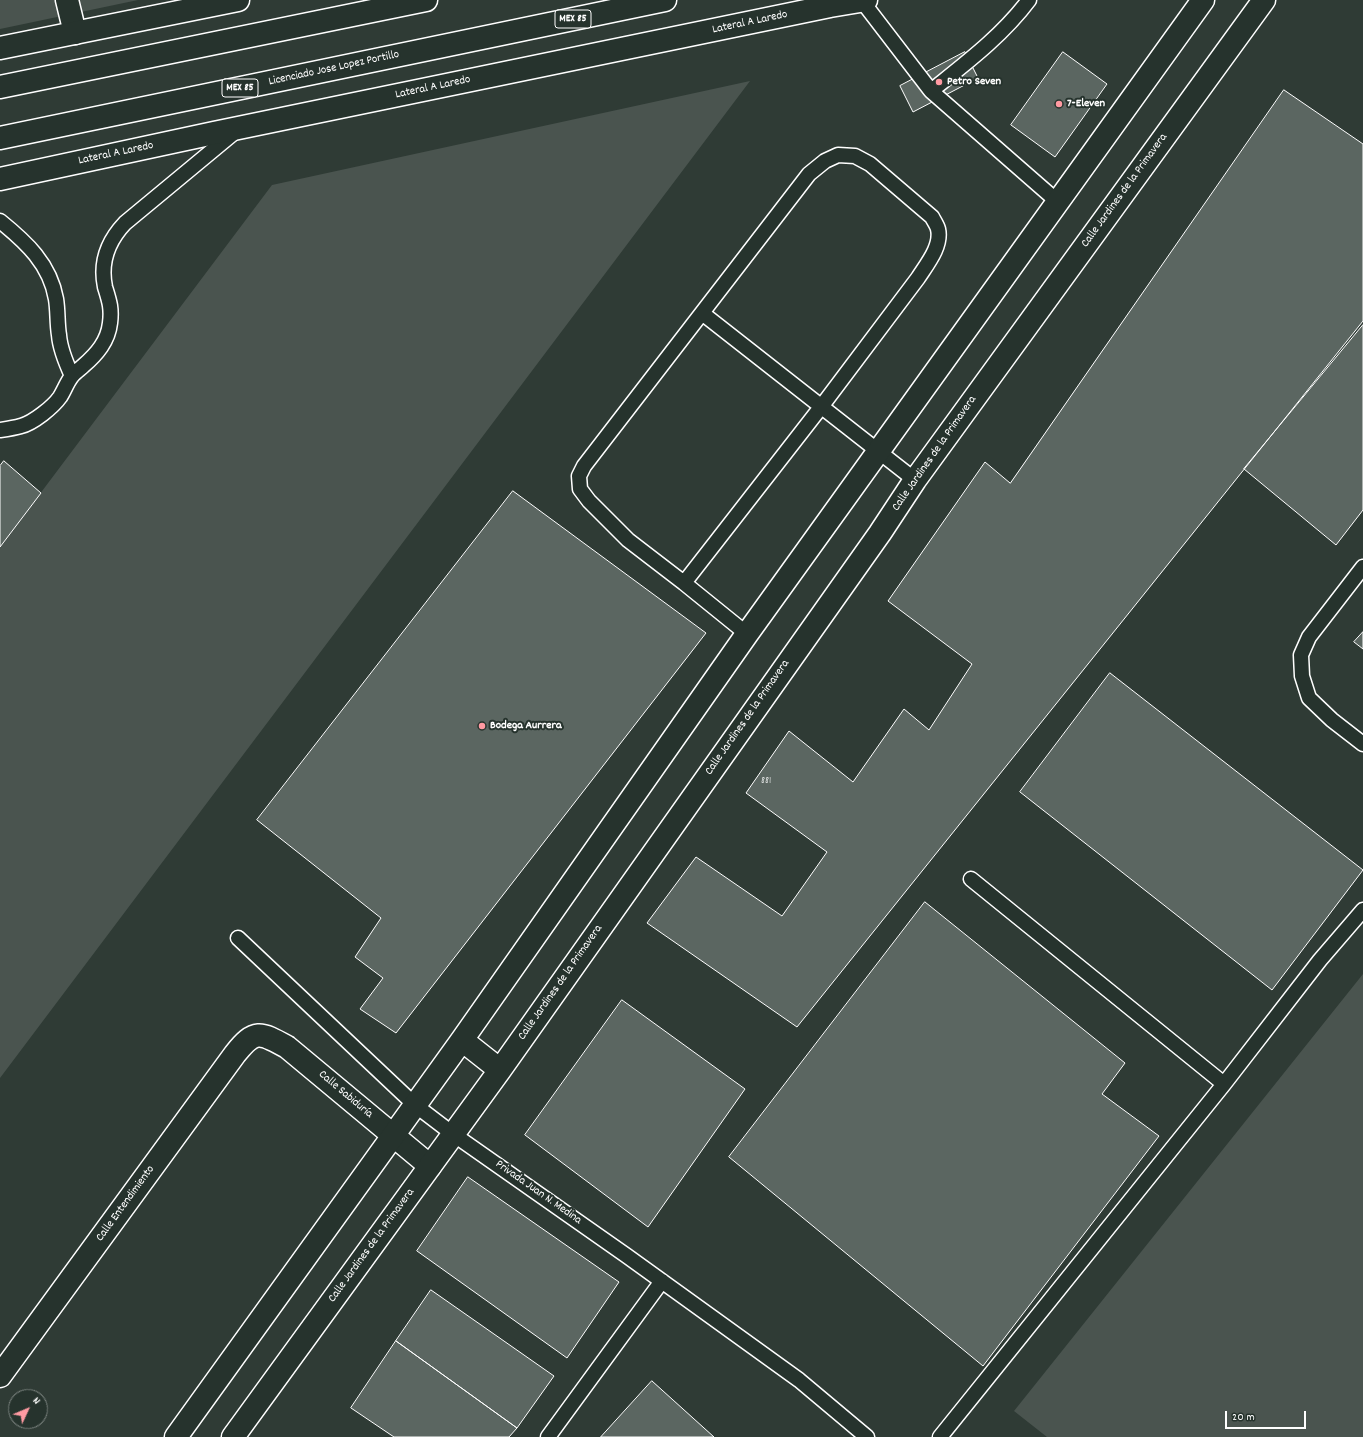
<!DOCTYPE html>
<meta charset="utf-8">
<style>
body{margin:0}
#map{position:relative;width:1363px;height:1437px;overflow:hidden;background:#2f3b35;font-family:Dekko,sans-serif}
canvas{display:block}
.north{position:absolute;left:8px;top:1389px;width:40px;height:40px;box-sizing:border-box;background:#26332d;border:1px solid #7d8581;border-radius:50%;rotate:46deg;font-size:11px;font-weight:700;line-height:16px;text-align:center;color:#fff}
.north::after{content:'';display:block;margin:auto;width:14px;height:18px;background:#ff9aa2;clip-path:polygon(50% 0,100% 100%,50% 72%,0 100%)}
.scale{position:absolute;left:1225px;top:1411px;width:81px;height:18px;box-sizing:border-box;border:2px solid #fff;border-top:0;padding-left:5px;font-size:12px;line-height:14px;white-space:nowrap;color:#fff;-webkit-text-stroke:3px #26332d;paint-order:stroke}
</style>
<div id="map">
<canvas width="1363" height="1437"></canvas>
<div class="north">N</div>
<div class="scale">20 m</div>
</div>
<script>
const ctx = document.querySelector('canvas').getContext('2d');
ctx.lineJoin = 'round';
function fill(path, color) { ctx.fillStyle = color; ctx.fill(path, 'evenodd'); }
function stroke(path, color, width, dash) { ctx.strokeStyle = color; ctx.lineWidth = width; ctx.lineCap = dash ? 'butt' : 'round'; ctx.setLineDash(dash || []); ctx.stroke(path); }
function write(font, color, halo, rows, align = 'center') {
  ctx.font = font + ' Dekko,sans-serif'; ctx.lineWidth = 4; ctx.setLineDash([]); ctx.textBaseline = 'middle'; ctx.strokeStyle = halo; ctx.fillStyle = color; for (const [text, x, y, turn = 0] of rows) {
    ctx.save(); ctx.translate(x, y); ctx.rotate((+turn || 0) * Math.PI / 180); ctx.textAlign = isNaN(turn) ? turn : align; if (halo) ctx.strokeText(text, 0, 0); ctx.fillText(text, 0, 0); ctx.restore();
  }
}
fill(new Path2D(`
 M0,0h138l-138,29z
 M750,81l-750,997v-531l272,-362z
 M1363,974v463h-316l-33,-26z`), '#4a544f');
const building = new Path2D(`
 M965,52l13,26 -65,34 -13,-26z
 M1063,52l44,32 -52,73 -44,-32z
 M1284,90l79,54v177l-566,706 -150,-104 49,-66 86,59 45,-64 -81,-59 43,-62 64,51 51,-73 25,21 43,-66 -84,-63 97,-139 25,21z
 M1363,325v185l-27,35 -92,-76z
 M4,461l37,32 -41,54v-81z
 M513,491l193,142 -310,400 -36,-24 23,-31 -28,-21 26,-39 -124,-98z
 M1363,632v17l-9,-7z
 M1110,673l253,197 -91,120 -252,-198z
 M925,902l200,161 -23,31 57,42 -176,230 -254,-209z
 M622,1000l123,89 -97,138 -123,-92z
 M468,1177l151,105 -52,76 -150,-107z
 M431,1290l123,86 -37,52 -121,-87z
 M396,1341l121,87 -8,9h-115l-43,-29z
 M652,1381l62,56h-113z`);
fill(building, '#5b6661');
stroke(building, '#fff', 1);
const service = new Path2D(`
 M862,1l69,90c35,-28 71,-55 98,-91
 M931,91l127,111
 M0,221c26,21 50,43 56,78 2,12 1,24 3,36 1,14 7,28 13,41
 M702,313l213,167
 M0,430c7,-1 14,-2 21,-4 12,-3 32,-19 39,-29 4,-6 7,-15 12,-21 3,-4 8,-7 11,-10 14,-12 25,-25 27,-43 2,-15 -1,-23 -5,-36 -5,-24 3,-46 20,-64l111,-92
 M1363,567l-54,70 -8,18 1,21 7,22 23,22 31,24
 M684,583l137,-176 97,-129c9,-14 24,-32 20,-49 -1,-4 -4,-8 -6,-12l-62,-53 -15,-8 -17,-1 -13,6 -16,13 -225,292 -5,10 1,13 9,12 39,39 56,43 63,51
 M971,879l253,205
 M238,938l177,167 38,29 174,122 172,124 68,57
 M548,1437l114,-156
 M940,1437l284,-353 96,-124 43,-50`);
const minor = new Path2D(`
 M67,0l8,33
 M0,1376l235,-322c20,-25 25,-22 52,-7l143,119`);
const tertiary = new Path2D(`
 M0,48l238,-48
 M0,179l214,-46 616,-127 36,-6
 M462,1040l38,30
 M176,1437l286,-397 285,-406 456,-634
 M233,1437l267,-367 380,-537 35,-53 349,-480`);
const trunk = new Path2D(`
 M0,87l426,-87
 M0,138l665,-138`);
stroke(service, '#fff', 17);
stroke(minor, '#fff', 25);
stroke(tertiary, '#fff', 25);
stroke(trunk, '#fff', 25);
stroke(service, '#26332d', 14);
stroke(minor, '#26332d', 22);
stroke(tertiary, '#26332d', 22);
stroke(trunk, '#26332d', 22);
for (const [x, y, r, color] of [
 [939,82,4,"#ff9aa2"],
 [1059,104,4,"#ff9aa2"],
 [482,726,4,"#ff9aa2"]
]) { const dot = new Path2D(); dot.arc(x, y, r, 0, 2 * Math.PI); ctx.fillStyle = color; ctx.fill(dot); stroke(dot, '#26332d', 1.5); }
write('10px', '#d6d9d8', null, [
 ["881",766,782]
]);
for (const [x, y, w] of [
 [573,19,36],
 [240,88,36]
]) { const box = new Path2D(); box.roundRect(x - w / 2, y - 9, w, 18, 3); ctx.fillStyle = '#26332d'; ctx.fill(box); stroke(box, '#fff', 1); }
write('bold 11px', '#fff', null, [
 ["MEX 85",573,19],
 ["MEX 85",240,88]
]);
write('12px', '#fff', '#26332d', [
 ["Lateral A Laredo",750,23,-12],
 ["Licenciado Jose Lopez Portillo",334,69,-12],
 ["Lateral A Laredo",433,88,-12],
 ["Lateral A Laredo",116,154,-12],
 ["Calle Jardines de la Primavera",1125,191,-54],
 ["Calle Jardines de la Primavera",935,454,-55],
 ["Calle Jardines de la Primavera",748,718,-55],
 ["Calle Jardines de la Primavera",561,983,-55],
 ["Calle Sabiduría",345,1095,40],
 ["Privada Juan N. Medina",538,1193,35],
 ["Calle Entendimiento",126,1204,-54],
 ["Calle Jardines de la Primavera",372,1246,-54]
]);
write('bold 12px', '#fff', '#26332d', [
 ["Petro Seven",947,82],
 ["7-Eleven",1067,104],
 ["Bodega Aurrera",490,726]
], 'left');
</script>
